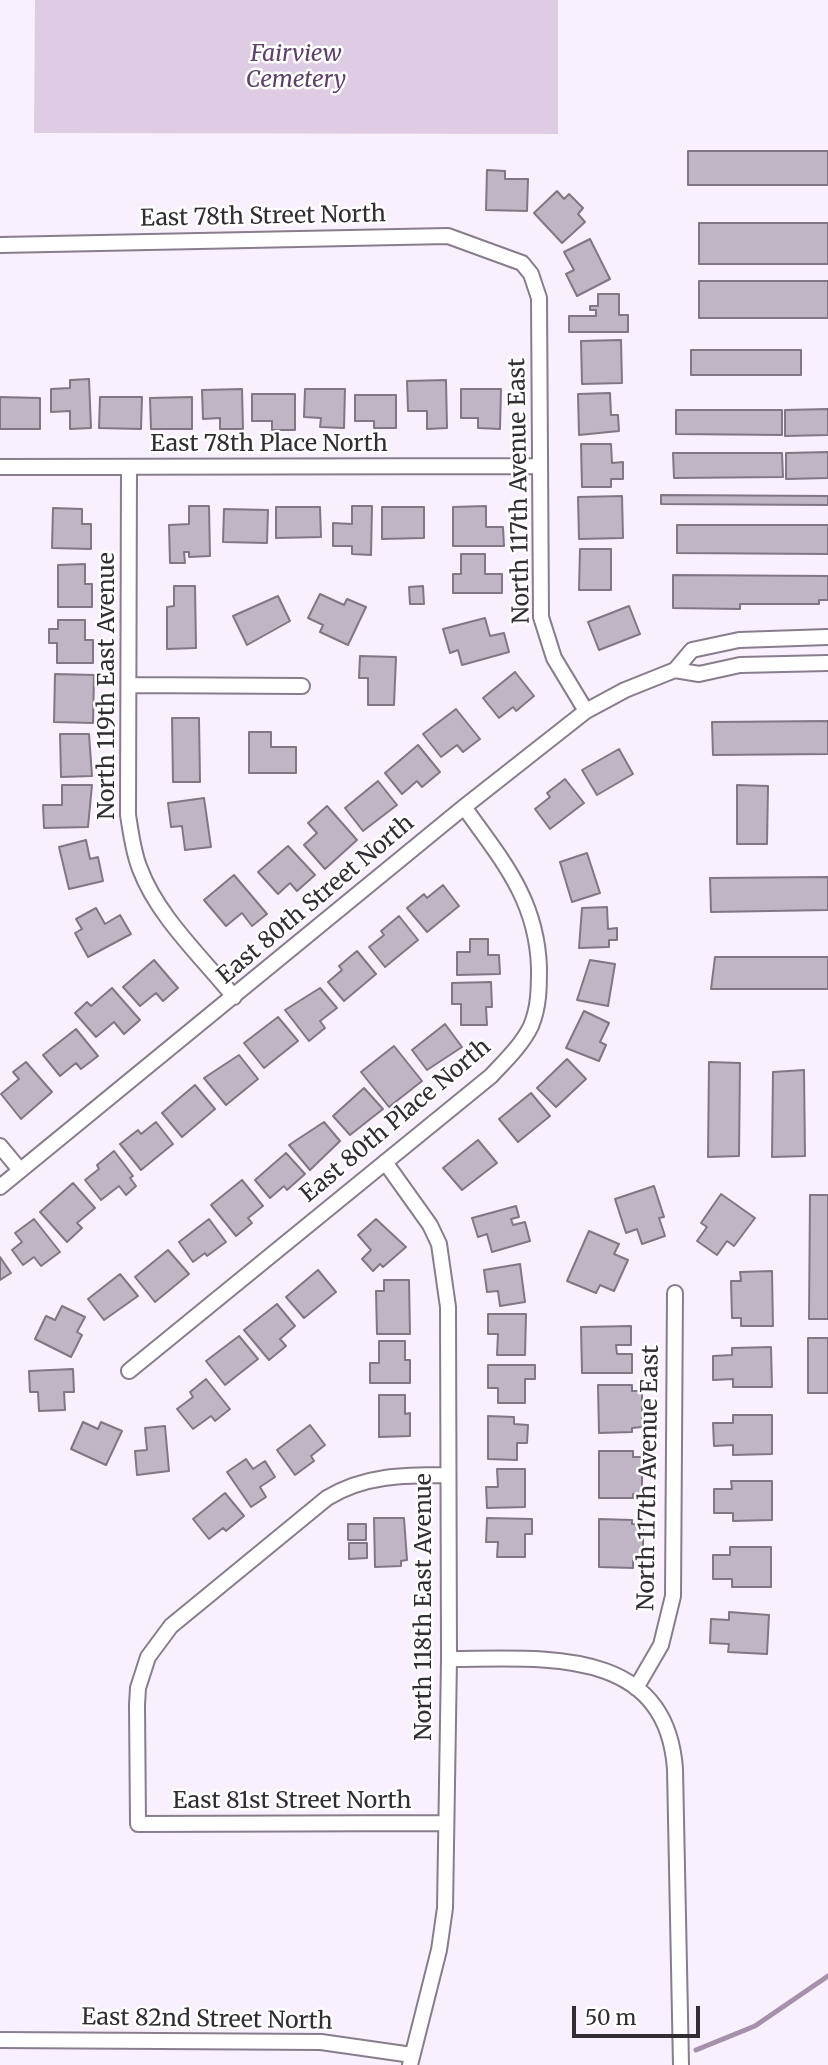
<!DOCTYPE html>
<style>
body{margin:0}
#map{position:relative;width:828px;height:2065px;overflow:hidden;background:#f9f0fd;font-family:Merriweather,serif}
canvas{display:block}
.scale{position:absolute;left:572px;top:2006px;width:128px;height:32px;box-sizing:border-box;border:4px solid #312d33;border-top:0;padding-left:9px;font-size:21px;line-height:24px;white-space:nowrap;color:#312d33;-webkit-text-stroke:5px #fff;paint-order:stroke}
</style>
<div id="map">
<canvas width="828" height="2065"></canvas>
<div class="scale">50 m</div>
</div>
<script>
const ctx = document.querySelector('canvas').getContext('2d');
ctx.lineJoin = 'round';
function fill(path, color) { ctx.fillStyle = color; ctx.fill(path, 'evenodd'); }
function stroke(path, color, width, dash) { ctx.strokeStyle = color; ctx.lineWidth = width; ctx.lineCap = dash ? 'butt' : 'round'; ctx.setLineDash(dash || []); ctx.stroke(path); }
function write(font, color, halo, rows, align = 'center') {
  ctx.font = font + ' Merriweather,serif'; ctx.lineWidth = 5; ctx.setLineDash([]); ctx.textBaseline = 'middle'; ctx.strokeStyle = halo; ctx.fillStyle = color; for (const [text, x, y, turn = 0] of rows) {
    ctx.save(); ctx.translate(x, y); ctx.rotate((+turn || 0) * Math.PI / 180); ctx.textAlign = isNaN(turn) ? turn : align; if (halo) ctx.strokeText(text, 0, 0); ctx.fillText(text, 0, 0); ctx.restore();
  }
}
fill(new Path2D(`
 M35,0h523v134l-524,-1z`), '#ddcce4');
stroke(new Path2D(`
 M696,2050l59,-24 73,-50`), '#a591ac', 5);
const building = new Path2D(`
 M688,151h140v34h-140z
 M487,170l18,1v8h23l-1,32 -41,-1z
 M557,191l7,8 5,-5 14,14 -5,6 7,8 -23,21 -28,-30z
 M699,223h129v41h-129z
 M590,239l20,40 -33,17 -11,-22 8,-4 -10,-18z
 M699,281h129v37h-129z
 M598,294h21v21h9v17h-59v-16h27v-6h-6v-4h8z
 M621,340l1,43 -40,1 -1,-43z
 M691,350h110v25h-110z
 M89,379l2,49 -21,1v-18l-19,1v-23l19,-1v-8z
 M446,380l1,48 -20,1v-18h-19l-1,-30z
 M242,389l1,40h-23v-11l-17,1 -1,-29z
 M305,389h40l-1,39 -24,-1 1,-9 -17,-1z
 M461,389h40l-1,40 -22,-1v-10h-17z
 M610,393l1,22h7l1,16 -40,4 -1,-41z
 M252,394h43v36h-23v-9h-20z
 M355,395h41v33h-22v-7h-19z
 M0,397l40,1v31h-40z
 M100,397h42l-1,32 -42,-1z
 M192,397v32h-41l-1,-31z
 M828,409v26l-43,1v-26z
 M676,410h106v25l-106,-1z
 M581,444h30l1,19 11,-1v17h-12v8h-29z
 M828,452v26l-42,1v-26z
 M673,453h109l1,24 -109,1z
 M661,495l167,1v9l-167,-1z
 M622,496l1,42 -44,1 -1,-42z
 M189,506h20l1,50 -21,1v-5h-5l1,11h-15l-1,-38 20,-1z
 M352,506h20l-1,49 -19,-1v-8h-19v-23l19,1z
 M486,506v21h17l1,19h-51v-39z
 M276,507h44l1,30 -45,1z
 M382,507h42v31l-42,1z
 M53,508l29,1v15h9v25l-39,-1z
 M224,509l44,1 -1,33 -44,-1z
 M677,525h151v29l-151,-1z
 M580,549h31v41h-32z
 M461,554h24v20h17v19h-49v-19h8z
 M85,564v20h7v23h-34v-42z
 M673,575l155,1v24h-9v4h-79v5l-67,-1z
 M174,586h21l1,62 -29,1v-42l7,-1z
 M423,586l1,18h-14l-1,-17z
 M320,594l24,11 3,-6 19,8 -18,38 -28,-13 3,-7 -15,-7z
 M278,596l12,25 -43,24 -14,-29z
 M629,606l11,28 -41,16 -11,-28z
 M485,618l5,18 14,-3 5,19 -47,13 -4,-15 -8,3 -7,-24z
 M58,620h27v20h8v23h-36v-20h-8v-14h9z
 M360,656l36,1 -2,48h-26v-27h-9z
 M515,672l19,24 -18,15 -3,-4 -14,11 -16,-20z
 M55,674l39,1 -1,48 -39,-1z
 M456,709l24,30 -17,13 -6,-7 -16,12 -18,-23z
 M172,718h27l1,64h-27z
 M828,721v33l-115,1 -1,-33z
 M249,732h22v15h25v26h-47z
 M60,734h29l3,42 -31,1z
 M418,745l22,27 -18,15 -5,-6 -15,13 -17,-21z
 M619,749l14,25 -36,21 -15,-25z
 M565,779l19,24 -34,26 -15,-20 15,-12 -3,-4z
 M378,781l19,24 -34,26 -18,-23z
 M62,785h30l-4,42 -44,1 -1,-23h19z
 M737,785l31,1 -1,58h-30z
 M204,798l7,49 -26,3 -3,-24 -11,1 -3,-24z
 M327,806l30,34 -32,29 -21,-24 13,-12 -9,-10z
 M86,840l4,19 8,-2 5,24 -34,8 -10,-42z
 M288,846l27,29 -18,16 -7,-8 -12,11 -20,-22z
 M587,853l13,40 -28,9 -12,-40z
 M234,875l33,39 -15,12 -10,-13 -16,13 -22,-26z
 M828,877v33l-117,2 -1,-34z
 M443,885l16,21 -32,26 -20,-24 17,-14 3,4z
 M607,907l1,22 9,-1v12h-8v7l-30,1 3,-40z
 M96,908l9,16 15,-9 11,19 -43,23 -13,-24 7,-4 -6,-10z
 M399,916l19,24 -33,27 -16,-20 15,-12 -3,-4z
 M470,939h18v16h11l1,19 -43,1v-23h13z
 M357,951l19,23 -32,27 -16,-19 14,-12 -3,-4z
 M715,957h113v32h-117z
 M154,960l24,28 -15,13 -7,-8 -16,13 -17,-19z
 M590,960l25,4 -7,42 -31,-6z
 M491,982l1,25h-6l1,18h-26v-21h-9v-21z
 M112,988l28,32 -16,14 -10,-12 -18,15 -21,-24 12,-11 4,4z
 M320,988l17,20 -17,13 5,7 -16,13 -24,-31z
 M584,1011l25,12 -9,19 6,3 -7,16 -33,-13z
 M278,1017l20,24 -34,27 -20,-25z
 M445,1024l17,23 -35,23 -15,-20z
 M76,1029l22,27 -17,13 -5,-6 -16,13 -17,-21z
 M394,1046l28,35 -33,26 -28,-35z
 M239,1055l19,24 -32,26 -22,-27z
 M567,1059l19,20 -30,28 -19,-19z
 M26,1062l26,30 -31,27 -20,-25 18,-15 -6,-7z
 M709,1062l31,1 -1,93 -31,1z
 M804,1070l1,86 -33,1 1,-85z
 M195,1085l20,24 -33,28 -20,-24z
 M364,1088l19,21 -33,26 -17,-19z
 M531,1093l19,23 -32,26 -19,-23z
 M156,1122l17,22 -32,26 -21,-26 18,-14 3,4z
 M324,1122l16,19 -30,29 -21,-25z
 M478,1140l19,23 -35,27 -19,-22z
 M114,1151l19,25 -3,2 6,8 -10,9 -7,-9 -18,14 -16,-20 14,-11 -2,-4z
 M286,1153l19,21 -18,16 -3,-4 -14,12 -15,-18z
 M242,1180l21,26 -15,12 4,5 -16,13 -25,-31z
 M73,1183l22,25 -18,15 5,5 -15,14 -27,-30z
 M654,1186l10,31 -5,1 6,18 -23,8 -5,-15 -11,4 -11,-34z
 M721,1194l34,24 -21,28 -7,-5 -10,14 -20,-14 10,-14 -6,-4z
 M810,1195h18v124h-19z
 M516,1206l3,11 -8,2 2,6 12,-3 5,19 -38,11 -5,-18 -9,3 -6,-19z
 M34,1219l26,33 -19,14 -7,-9 -11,8 -11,-15 10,-8 -7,-9z
 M209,1219l17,23 -19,14 -2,-3 -12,9 -14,-20z
 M376,1219l30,28 -23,20 -3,-3 -7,7 -11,-12 9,-9 -13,-15z
 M589,1231l30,13 -5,10 14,6 -14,31 -14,-6 -4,8 -29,-12z
 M168,1250l21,24 -34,28 -20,-25z
 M0,1257l11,16 -11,7z
 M520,1264l5,38 -25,4 -2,-15 -11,1 -3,-22z
 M318,1270l18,22 -32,26 -18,-21z
 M772,1271l1,55h-32v-8h-9l-1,-37h10l-1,-9z
 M120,1274l18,22 -34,24 -16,-21z
 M384,1280h25l1,54h-33l-1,-43h8z
 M277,1304l18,22 -15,13 6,7 -17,14 -25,-30z
 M62,1306l23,11 -8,15 5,3 -11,22 -36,-18 11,-23 9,4z
 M488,1314h38l-1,41h-28l1,-21h-10z
 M631,1326v19h-15l1,9h15v19h-50l-1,-46z
 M239,1336l19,23 -33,26 -19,-24z
 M808,1338h20v55h-20z
 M379,1341h26v19h5v23h-40v-20h9z
 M771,1347l1,40h-39v-8l-20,1v-24l19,-1v-7z
 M488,1365h47v14h-10v24h-27v-15h-10z
 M73,1369l1,23h-10l1,18 -26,1 -1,-19h-8l-1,-21z
 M206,1379l24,30 -15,12 -4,-5 -18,13 -16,-20 16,-12 -3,-5z
 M598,1385h34v6h10v36l-10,1v4l-33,1z
 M379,1395h26v19l5,-1v23l-31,1z
 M733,1415h39v39l-39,1v-10l-19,1 -1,-23h20z
 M488,1416l26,1v7l14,1 -1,18h-10v17l-29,-1z
 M83,1422l15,7 3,-7 21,9 -16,34 -35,-16z
 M310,1425l15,20 -14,11 3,5 -19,14 -18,-25z
 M165,1426l4,45 -32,4 -2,-24 12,-1 -2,-22z
 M599,1451h34v6h9v37h-9v4h-34z
 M246,1459l7,10 12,-8 10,16 -15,10 6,10 -15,10 -24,-35z
 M497,1469h28v38l-38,1 -1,-21h12z
 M731,1481h41v39l-39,1v-8h-19v-24h18z
 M225,1493l19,23 -18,15 -3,-3 -14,11 -16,-20z
 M374,1518h30l3,42 -6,1v5l-26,1z
 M487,1518l45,1v15h-7v23h-28l1,-15h-12z
 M599,1519l33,1v4l11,1v36h-10v7l-34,-1z
 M348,1524h18v16h-18z
 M349,1543h18v15l-18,1z
 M730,1547h41v40h-39v-8h-19v-24h17z
 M729,1612l40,3 -2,39 -39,-2 1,-8 -19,-1 1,-24 18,1z`);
fill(building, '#c0b5c4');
stroke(building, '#807684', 2);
const minor = new Path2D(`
 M0,245l448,-9 74,27 9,11 8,24 2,319 13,41 32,53
 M0,467l539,-1
 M129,467l-1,348c3,18 5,37 12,54 18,48 62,88 94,128
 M675,670l24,4 41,-9 88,-2
 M129,685l173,1
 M0,1146l20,24
 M385,1162l45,63 9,19 9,63 1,352 -4,249 -6,42 -29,115
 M0,1187l464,-380 122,-96 39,-21 50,-20 17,-20 47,-10 89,-3
 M129,1371l362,-295c14,-15 31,-31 40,-50 8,-19 8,-38 8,-58 -2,-68 -37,-108 -75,-161
 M449,1659c91,0 217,-15 226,110l6,296
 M636,1688l25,-43 12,-49 2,-303
 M446,1823l-308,1 -1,-119 1,-17 10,-31 23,-31 156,-128c38,-23 77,-23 120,-23
 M0,2040l321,2 91,13`);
stroke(minor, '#877d8b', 18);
stroke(minor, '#fff', 14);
write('italic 23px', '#5e4069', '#fff', [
 ["Fairview",296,54],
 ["Cemetery",296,80]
]);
write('23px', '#312d33', '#fff', [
 ["East 78th Street North",263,217,-1],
 ["East 78th Place North",269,444],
 ["North 117th Avenue East",520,491,-91],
 ["North 119th East Avenue",107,686,-90],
 ["East 80th Street North",316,900,-40],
 ["East 80th Place North",396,1121,-40],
 ["North 117th Avenue East",649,1478,-89],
 ["North 118th East Avenue",424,1607,-90],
 ["East 81st Street North",292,1801],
 ["East 82nd Street North",207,2020,1]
]);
</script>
